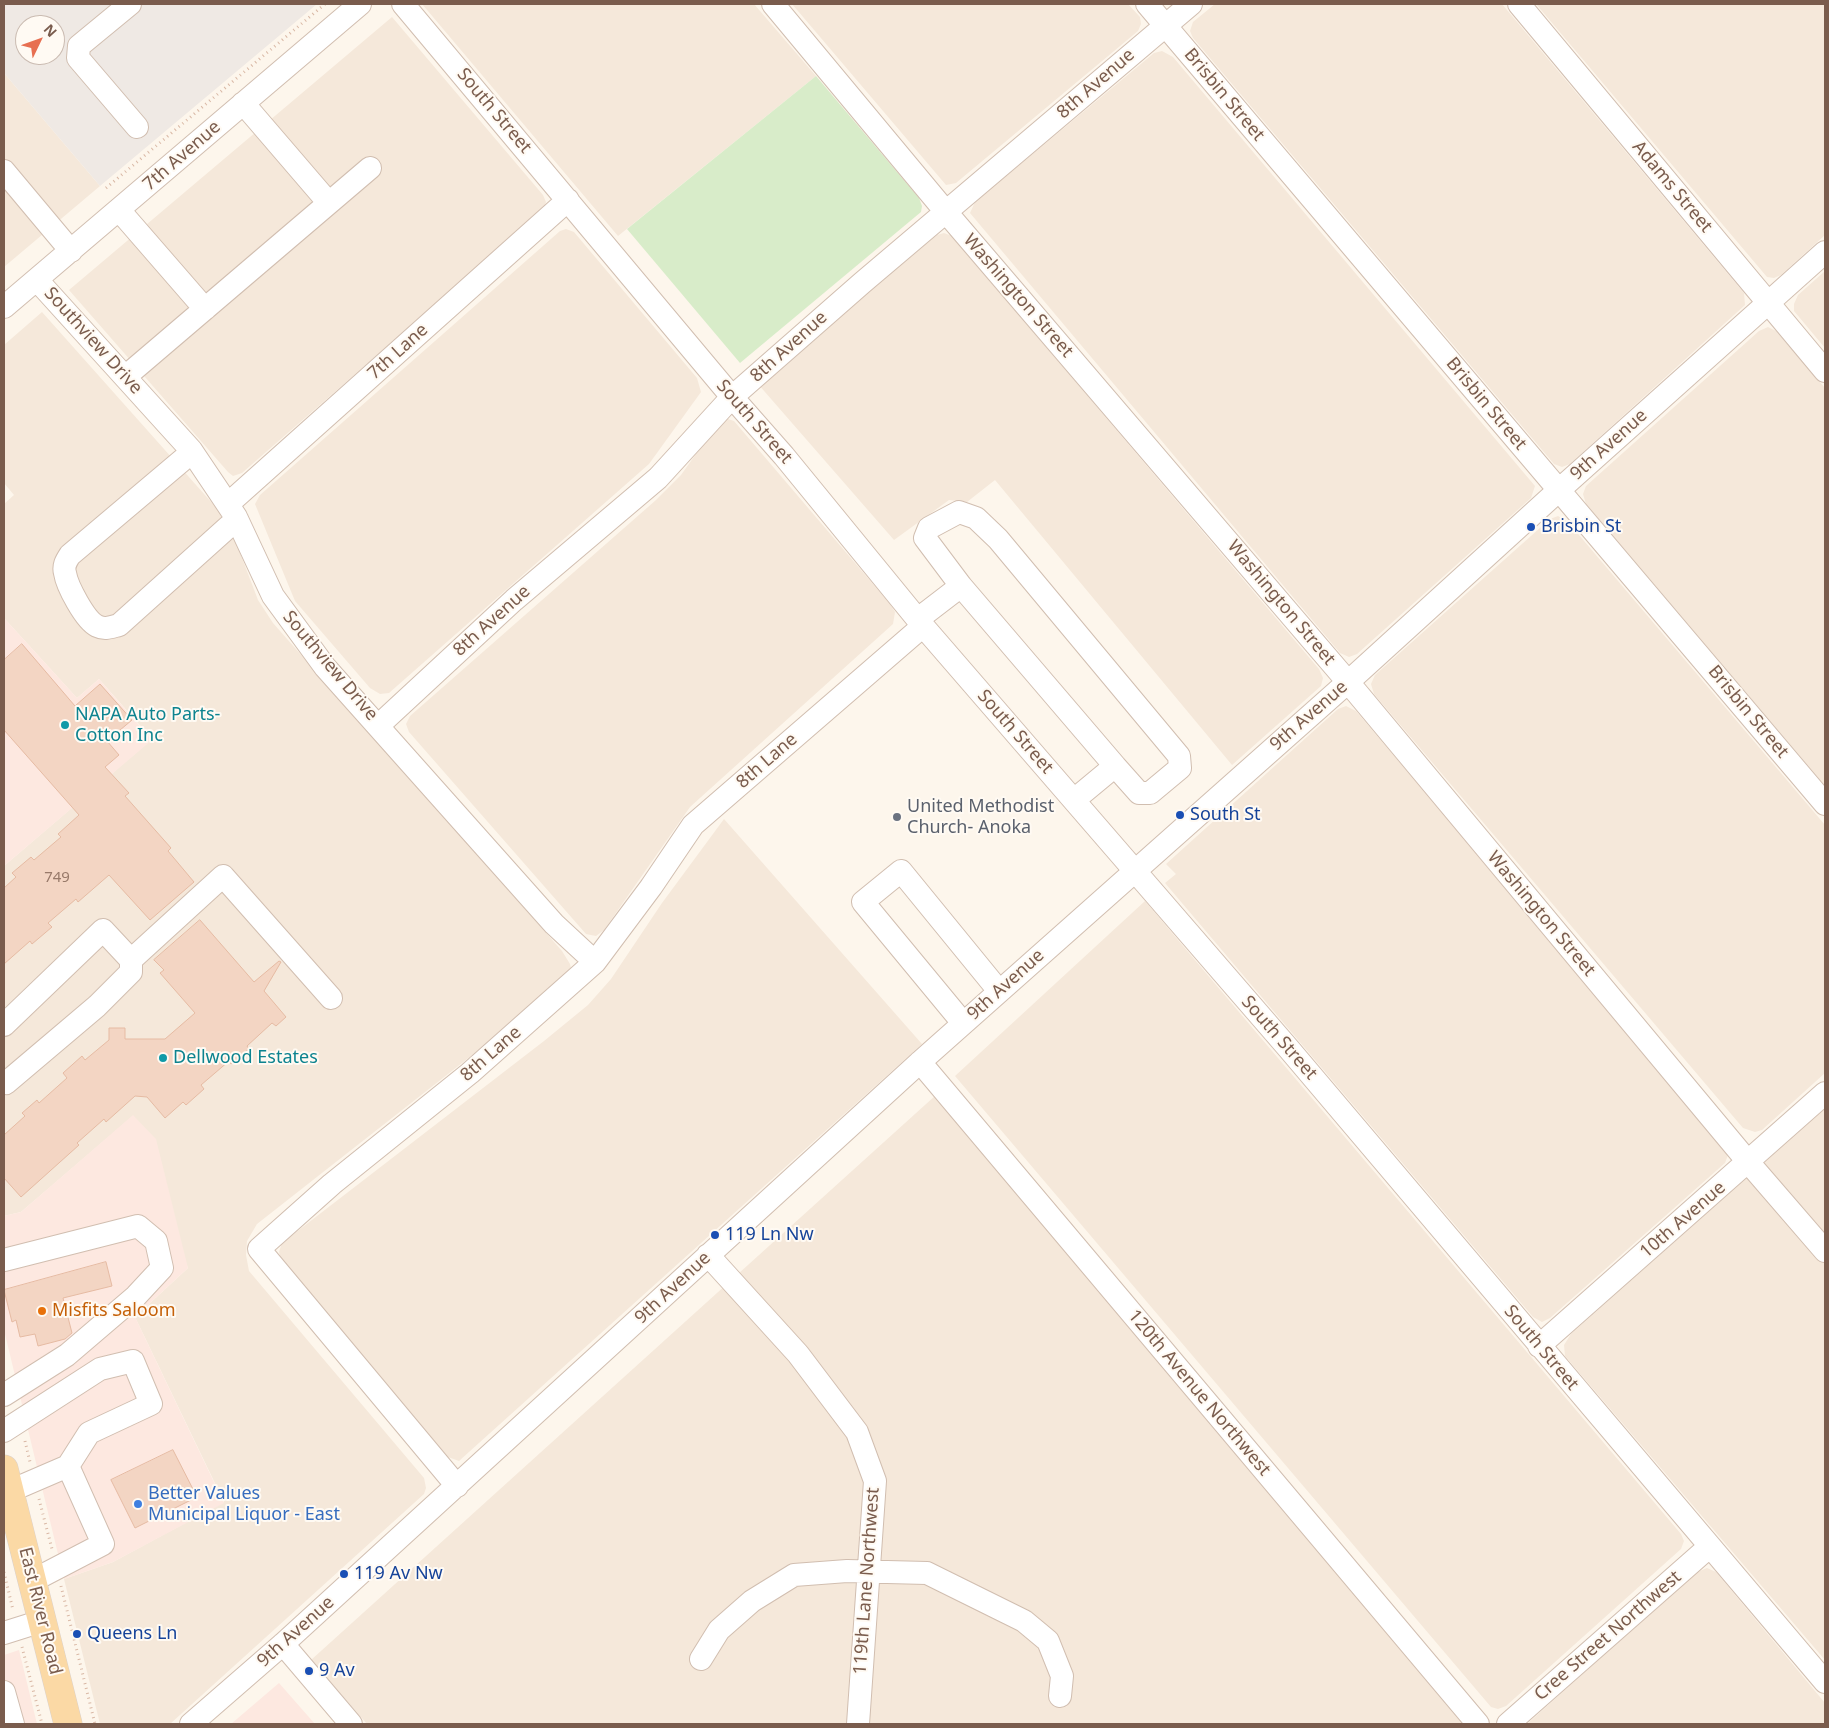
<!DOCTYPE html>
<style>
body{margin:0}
#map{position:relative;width:1829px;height:1728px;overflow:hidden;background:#fdf6ec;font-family:"Noto Sans",sans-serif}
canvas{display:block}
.frame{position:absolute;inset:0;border:5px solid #7a5c4d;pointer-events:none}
.north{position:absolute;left:15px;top:15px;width:50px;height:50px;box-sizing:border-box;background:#fffaf3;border:1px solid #cabbb1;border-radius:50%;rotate:48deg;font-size:14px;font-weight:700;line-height:20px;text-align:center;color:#7a5c4d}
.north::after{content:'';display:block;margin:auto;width:18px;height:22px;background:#e76f51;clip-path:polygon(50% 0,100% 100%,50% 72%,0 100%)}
</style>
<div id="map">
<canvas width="1829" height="1728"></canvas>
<div class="frame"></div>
<div class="north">N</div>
</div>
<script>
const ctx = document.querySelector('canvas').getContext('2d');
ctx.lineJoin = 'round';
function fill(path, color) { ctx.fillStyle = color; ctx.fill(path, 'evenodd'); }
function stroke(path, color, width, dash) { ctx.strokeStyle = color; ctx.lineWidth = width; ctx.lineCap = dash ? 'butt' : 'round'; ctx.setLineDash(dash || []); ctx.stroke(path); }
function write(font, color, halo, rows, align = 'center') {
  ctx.font = font + ' "Noto Sans",sans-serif'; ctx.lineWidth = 4; ctx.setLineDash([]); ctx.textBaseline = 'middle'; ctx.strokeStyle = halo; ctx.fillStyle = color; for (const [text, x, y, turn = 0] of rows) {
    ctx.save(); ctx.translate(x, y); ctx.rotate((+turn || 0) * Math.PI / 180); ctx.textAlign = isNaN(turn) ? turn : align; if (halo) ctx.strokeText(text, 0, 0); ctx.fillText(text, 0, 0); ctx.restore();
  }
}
fill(new Path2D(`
 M422,4h332l62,72 -198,160z
 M792,4h336l12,13 1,7 -3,7 -182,152 -10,2z
 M1215,4h287l242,289 1,12 -175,159 -8,3 -8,-3 -361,-426 -3,-7 3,-9z
 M1536,4h289v231l-44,40 -7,3 -7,-1z
 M392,17l151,178 3,7 -2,7 -302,264 -9,3 -5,-4 -159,-182z
 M1162,51l11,6 362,429 -4,12 -174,156 -8,3 -9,-4 -370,-440 5,-11 179,-149z
 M4,73l96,113 -96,81z
 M566,229l8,3 123,146 4,14 -52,72 -260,229 -9,1 -10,-6 -75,-87 -40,-97 5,-9 300,-264z
 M944,233l8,3 367,433 4,9 -2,8 -89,79 -237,-285 -28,22 -18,-2 -55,40 -136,-156 179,-149z
 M1825,271v77l-31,-37v-7l4,-9z
 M42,312l179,201 13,24 24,63 15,23 289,328 8,13 2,9 -3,6 -312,245 -10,17 -1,14 3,16 175,207 2,10 -2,6 -254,230h-70l-36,-145 49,-17 111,-60 -89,-185 53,-49 -55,-152 -112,96 -17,4v-350l148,-127 -53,-60 -22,19 -73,-80v-114l10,-9 -10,-12v-138z
 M1768,327l8,4 49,57v398l-239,-282 -3,-10 3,-8 173,-155z
 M725,418l9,3 156,183 5,8 -2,12 -203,183 -86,123 -8,6 -10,-2 -177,-202 -3,-8 4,-8 246,-216 25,-25 35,-49z
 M1558,516l10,6 257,303v248l-63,57 -7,2 -12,-4 -369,-434 -3,-10 4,-9 175,-156z
 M1346,706l10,5 370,435 2,9 -3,8 -175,155 -8,4 -9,-5 -368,-434 11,-9 -10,-10 172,-155z
 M724,819l198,225 -463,417 -11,-4 -167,-198 -2,-7 3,-9 262,-202 44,-36 23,-26 51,-76z
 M1145,901l536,633 3,7 -3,8 -175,157 -8,3 -7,-2 -536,-631z
 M936,1095l533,629h-1102l-56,-64z
 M1825,1107v553l-260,-304 -1,-11 7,-11z
 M1707,1568l9,4 109,131v21h-298l168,-151z`), '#f5e8da');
fill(new Path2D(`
 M4,618l73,80 22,-19 53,61 -148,126z
 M133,1115l23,24 32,129 -53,49 89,186 -111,59 -49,17 -60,-249v-114l17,-4z
 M19,1650l18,74h-33v-69z
 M279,1683l36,41h-84z`), '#fde8e0');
fill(new Path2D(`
 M4,4h313l-217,182 -96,-113zM25,25h30v30h-30z`), '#efe9e4');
fill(new Path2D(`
 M816,76l103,122 3,8 -1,6 -181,151 -113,-134z`), '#d8ecc9');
const building = new Path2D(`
 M22,644l53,62 25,-22 32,36 -25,21 12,14 -14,12 24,26 -4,3 46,52 -3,3 26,31 -44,38 -41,-45 -31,27 -2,-3 -28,24 4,4 -20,17 -2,-3 -26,23v-76l12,-11 -4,-4 19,-16 3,3 27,-23 -3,-3 21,-19 -75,-85v-70z
 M200,920l54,62 25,-21 2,1 -17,29 22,26 -10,9 -4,-3 -25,23 2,3 -18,15 -2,-3 -28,24 3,4 -18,16 -3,-3 -18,16 -18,-21 -12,-1 -29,26 -2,-3 -27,24 2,2 -58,52 -17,-19v-43l21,-19 -3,-3 15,-13 2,3 28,-25 -4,-5 19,-17 3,4 24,-20v-12h16v11h40l30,-26 -35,-40 4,-3 -10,-10z
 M106,1262l6,24 -49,12 9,35 -7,6 -27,7 -3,-12 -15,3 -4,-17 -4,2 -8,-32z
 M173,1450l24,47 -62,31 -24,-48z`);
fill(building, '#f3d5c3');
stroke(building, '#e6bba3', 1);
const minor = new Path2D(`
 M130,4l-51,42 -1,12 59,69
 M403,4l329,393 52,59 139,170 366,423 536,633
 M773,4l173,208 402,470 401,481 76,88
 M1147,4l678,800
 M1519,4l306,367
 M243,103l85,99
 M4,171l67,80
 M119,210l86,99
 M37,280l154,170 45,67 37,79 52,71 229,257 41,38
 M4,307l356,-303
 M125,377l245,-209
 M192,452l-122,103c-4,6 -7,11 -5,18 2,13 20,47 32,53 8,4 14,1 22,-1l118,-106
 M228,504l340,-304
 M961,586l154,180
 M918,619l43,-33 -36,-48 4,-10 30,-16 17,6 22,21 181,217 1,12 -30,25h-11l-24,-27 -41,34
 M379,725l135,-125 144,-122 74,-81 130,-114 329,-279
 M963,1023l-100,-121 38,-31 98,120
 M4,1025l99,-95 28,30 92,-84 108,122
 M920,1062l558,662
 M4,1082l2,1 91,-77 34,-34v-12
 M708,1255l90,99 59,78 18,49 -17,243
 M4,1260l134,-34 18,15 6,27 -26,28 -69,59 -63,40
 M1539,1346l286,-253
 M4,1431l96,-62 33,-8 18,43 -62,29 -21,33 -58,25
 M457,1486l-198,-237 73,-65 138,-111 125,-111 56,-75 42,-62 230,-199
 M32,1581l71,-37 -35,-78
 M4,1633l38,-12
 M283,1644l68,80
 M701,1659l18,-29 33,-29 42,-26 53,-4 80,2 97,48 24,20 14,35 -2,20
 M4,1692l9,32
 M191,1724l92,-80 637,-582 428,-380 211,-192 266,-238
 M1508,1724l201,-177`);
const major = new Path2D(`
 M4,1469l64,255`);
stroke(minor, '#d1beb0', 24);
stroke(major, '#dad1cd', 29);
stroke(new Path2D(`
 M106,188l219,-184
 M25,1441l5,21
 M39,1499l13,50
 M4,1572l9,38
 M61,1586l34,138
 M22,1647l20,77`), '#d9b8a5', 3, [1, 4]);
stroke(minor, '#fff', 22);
stroke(major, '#fbd9a5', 28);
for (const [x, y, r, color] of [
 [1531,527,5,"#1a4fb4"],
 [65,725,5,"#0f9aa8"],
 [1180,815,5,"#1a4fb4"],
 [897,817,5,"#6b7280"],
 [163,1058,5,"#0f9aa8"],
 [715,1235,5,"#1a4fb4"],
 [42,1311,5,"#e8710a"],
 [138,1504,5,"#3f7fe0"],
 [344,1574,5,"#1a4fb4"],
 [77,1634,5,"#1a4fb4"],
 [309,1671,5,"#1a4fb4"]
]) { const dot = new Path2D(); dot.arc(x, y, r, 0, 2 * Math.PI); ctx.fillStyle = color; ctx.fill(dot); stroke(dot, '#fffaf3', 2); }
write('15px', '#987a6a', null, [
 ["749",57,878]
]);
write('18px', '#7a5c4d', '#fffaf3', [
 ["8th Avenue",1096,84,-41],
 ["Brisbin Street",1224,95,50],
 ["South Street",494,111,50],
 ["7th Avenue",182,156,-41],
 ["Adams Street",1672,187,50],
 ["Washington Street",1018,296,49],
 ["Southview Drive",93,341,48],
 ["8th Avenue",789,347,-42],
 ["7th Lane",398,352,-42],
 ["Brisbin Street",1486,404,50],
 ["South Street",754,422,49],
 ["9th Avenue",1609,445,-42],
 ["Washington Street",1281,603,50],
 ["8th Avenue",492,621,-42],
 ["Southview Drive",330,666,50],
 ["Brisbin Street",1748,712,50],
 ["9th Avenue",1309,716,-41],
 ["South Street",1015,732,49],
 ["8th Lane",767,761,-41],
 ["Washington Street",1541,914,50],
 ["9th Avenue",1006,985,-42],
 ["South Street",1279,1038,49],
 ["8th Lane",491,1054,-41],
 ["10th Avenue",1683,1220,-41],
 ["9th Avenue",673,1288,-43],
 ["South Street",1541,1348,50],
 ["120th Avenue Northwest",1199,1393,50],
 ["119th Lane Northwest",867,1581,-86],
 ["East River Road",40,1611,76],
 ["9th Avenue",296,1632,-42],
 ["Cree Street Northwest",1608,1636,-41]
]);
write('18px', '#164399', '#fffaf3', [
 ["Brisbin St",1541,527],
 ["South St",1190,815],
 ["119 Ln Nw",725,1235],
 ["119 Av Nw",354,1574],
 ["Queens Ln",87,1634],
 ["9 Av",319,1671]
], 'left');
write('18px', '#0d838f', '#fffaf3', [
 ["NAPA Auto Parts-",75,715],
 ["Cotton Inc",75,736],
 ["Dellwood Estates",173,1058]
], 'left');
write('18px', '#5b616d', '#fffaf3', [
 ["United Methodist",907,807],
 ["Church- Anoka",907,828]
], 'left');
write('18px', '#c56008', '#fffaf3', [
 ["Misfits Saloom",52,1311]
], 'left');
write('18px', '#366cbe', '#fffaf3', [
 ["Better Values",148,1494],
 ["Municipal Liquor - East",148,1515]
], 'left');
</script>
